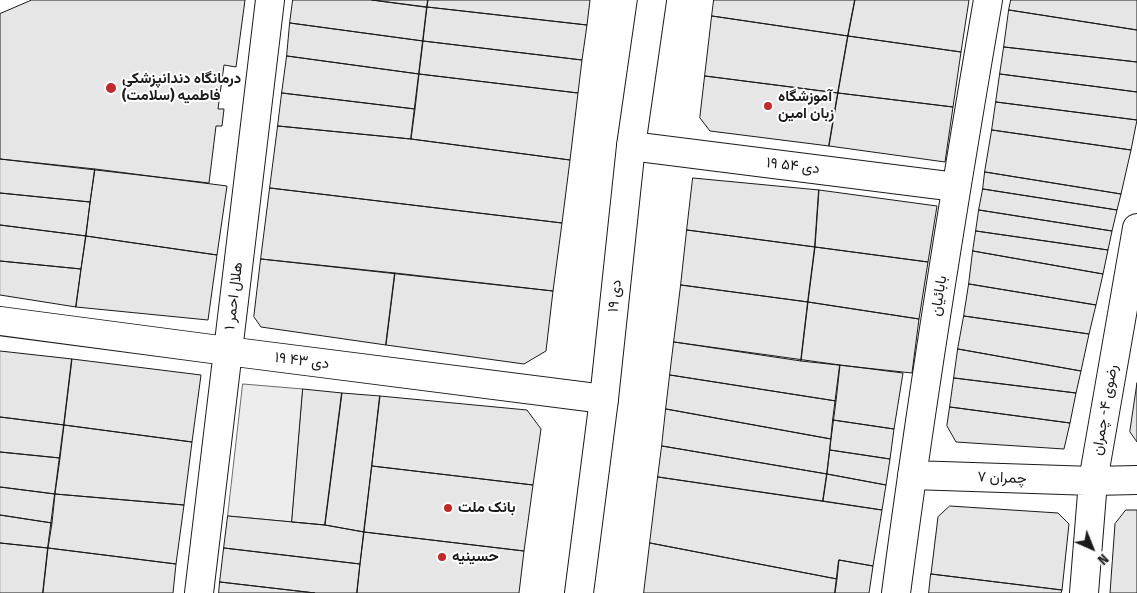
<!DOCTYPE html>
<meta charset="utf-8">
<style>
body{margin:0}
#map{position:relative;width:1137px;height:593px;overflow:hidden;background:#fff;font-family:"Fira Sans Condensed",sans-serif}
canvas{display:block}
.north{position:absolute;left:1067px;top:523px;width:50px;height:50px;-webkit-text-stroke:4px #fff;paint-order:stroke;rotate:136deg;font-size:14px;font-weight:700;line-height:20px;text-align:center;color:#1a1a1a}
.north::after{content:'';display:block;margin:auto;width:18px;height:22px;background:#1a1a1a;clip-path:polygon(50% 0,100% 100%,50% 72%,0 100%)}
</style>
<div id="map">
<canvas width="1137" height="593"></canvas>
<div class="north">N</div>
</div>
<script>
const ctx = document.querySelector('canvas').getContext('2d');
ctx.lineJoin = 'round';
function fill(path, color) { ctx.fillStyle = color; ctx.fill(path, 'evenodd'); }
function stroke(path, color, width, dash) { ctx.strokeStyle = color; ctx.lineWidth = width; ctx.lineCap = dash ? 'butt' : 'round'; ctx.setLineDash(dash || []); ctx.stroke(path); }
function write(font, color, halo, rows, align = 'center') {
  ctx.font = font + ' "Fira Sans Condensed",Vazirmatn,sans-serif'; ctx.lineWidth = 4; ctx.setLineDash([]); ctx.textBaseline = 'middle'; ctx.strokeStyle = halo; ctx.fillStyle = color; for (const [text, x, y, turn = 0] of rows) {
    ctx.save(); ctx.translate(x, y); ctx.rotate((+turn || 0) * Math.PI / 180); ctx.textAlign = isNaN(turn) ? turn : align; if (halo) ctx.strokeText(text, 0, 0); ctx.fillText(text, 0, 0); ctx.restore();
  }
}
const built = new Path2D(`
 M243,384l60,5 -11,133 -64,-6z`);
fill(built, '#ededed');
stroke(built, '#6a6a6a', 1);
const building = new Path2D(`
 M32,0h213l-9,67 -12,-2 -6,44h6l-2,17h-6l-7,57 -209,-24v-145z
 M293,0h79l55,7 -4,34 -133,-18z
 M372,0h56l-1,7z
 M428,0h162l-3,25 -160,-18z
 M714,0h141l-7,36 -136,-20z
 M855,0h114l-8,52 -113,-16z
 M1011,0h126v30l-128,-20z
 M427,7l160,18 -5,35 -159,-19z
 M1009,10l128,20v32l-133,-15z
 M712,16l136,20 -10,57 -133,-17z
 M290,23l133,18 -4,33 -132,-18z
 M848,36l113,16 -8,55 -115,-14z
 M423,41l159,19 -4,33 -159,-19z
 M1004,47l133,15v30l-137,-18z
 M287,56l132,18 -4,35 -133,-16z
 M419,74l159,19 -8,67 -159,-21z
 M1000,74l137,18v28l-141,-18z
 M705,76l133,17 -9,53 -119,-15 -10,-13z
 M282,93l133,16 -4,30 -133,-13z
 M838,93l115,14 -8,55 -116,-16z
 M996,102l141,18 -6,30 -139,-20z
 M278,126l133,13 159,21 -8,63 -292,-35z
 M992,130l139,20 -10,44 -136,-22z
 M0,159l95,10 -5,33 -90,-9z
 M95,169l132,17 -10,69 -131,-19z
 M985,172l136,22 -4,16 -134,-21z
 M693,178l126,12 -4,57 -128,-17z
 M270,188l292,35 -9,68 -292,-32z
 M983,189l134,21 -5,21 -133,-21z
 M819,190l118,16 -9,56 -113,-15z
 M0,193l90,9 -4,34 -86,-11z
 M979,210l133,21 -4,19 -132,-19z
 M0,225l86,11 -5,33 -81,-8z
 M687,230l128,17 -7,55 -127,-17z
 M976,231l132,19 -5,24 -130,-23z
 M86,236l131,19 -9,65 -132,-13z
 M815,247l113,15 -9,57 -111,-17z
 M973,251l130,23 -7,31 -127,-21z
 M261,259l134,14 -9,72 -125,-18 -7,-10z
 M0,261l81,8 -5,38 -76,-12z
 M395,273l158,18 -7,60 -22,13 -138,-19z
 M969,284l127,21 -7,29 -125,-18z
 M681,285l127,17 -7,59 -127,-19z
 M808,302l111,17 -7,54 -111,-12z
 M964,316l125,18 -8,37 -123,-22z
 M674,342l166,23 -4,36 -166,-26z
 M958,349l123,22 -5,22 -122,-15z
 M0,351l72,8 -8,66 -64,-8z
 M72,359l129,16 -9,67 -128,-17z
 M840,365l63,8 -9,56 -61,-9z
 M670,375l166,26 -5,38 -165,-30z
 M954,378l122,15 -6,30 -120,-16z
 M1137,383v59l-7,-10z
 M303,389l39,4 -17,132 -33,-3z
 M342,393l38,3 -16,136 -39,-7z
 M380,396l147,14 14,19 -8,56 -161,-19z
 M950,407l120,16 -6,26 -108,-7 -9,-16z
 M666,409l165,30 -4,35 -165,-28z
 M0,417l64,8 -4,33 -60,-6z
 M833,420l61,9 -4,30 -60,-9z
 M64,425l128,17 -8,63 -129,-11z
 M662,446l165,28 -4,27 -165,-24z
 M830,450l60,9 -4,26 -59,-11z
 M0,452l60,6 -5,36 -55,-7z
 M372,466l161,19 -9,66 -160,-19z
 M827,474l59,11 -4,25 -59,-9z
 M658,477l224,33 -9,56 -34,-6 -2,19 -187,-36z
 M0,487l55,7 -3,29 -52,-8z
 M55,494l129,11 -8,59 -128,-16z
 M950,506l108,7 11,11 -7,66 -131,-16 7,-57z
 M1126,510h11v83h-27l5,-69z
 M0,515l52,8 -4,25 -48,-5z
 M228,516l97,9 39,7 -4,32 -136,-16z
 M364,532l160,19 -5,42h-162z
 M0,543l48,5 -5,45h-43z
 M650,543l187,36 -2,14h-191z
 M48,548l128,16 -3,29h-130z
 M224,548l136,16 -3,29h-42l-95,-11z
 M839,560l34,6 -4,27h-34z
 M931,574l131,16 -1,3h-132z
 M220,582l95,11h-96z`);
fill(building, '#e6e6e6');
stroke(building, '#1a1a1a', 1);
const minor = new Path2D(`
 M631,146l325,41
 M0,321l227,30 377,48
 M912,475l181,6 44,-1
 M199,593l71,-593
 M896,593c26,-198 58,-396 92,-593
 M1084,593l9,-112 44,-253`);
const major = new Path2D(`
 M579,593l25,-194 27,-253 21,-146`);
stroke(minor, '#1a1a1a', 30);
stroke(major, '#1a1a1a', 30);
stroke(minor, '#fff', 28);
stroke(major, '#fff', 28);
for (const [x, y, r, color] of [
 [111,88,6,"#c62828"],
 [768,106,5,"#c62828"],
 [448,508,5,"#c62828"],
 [442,557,5,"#c62828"]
]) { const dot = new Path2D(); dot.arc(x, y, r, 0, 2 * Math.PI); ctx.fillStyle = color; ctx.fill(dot); stroke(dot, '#fff', 2); }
write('bold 15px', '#1a1a1a', '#fff', [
 ["درمانگاه دندانپزشکی",122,79],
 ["فاطمیه (سلامت)",122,96],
 ["آموزشگاه",778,97],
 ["زبان امین",778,114],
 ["بانک ملت",458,508],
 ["حسینیه",452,557]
], 'left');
write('15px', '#1a1a1a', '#fff', [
 ["۱۹ دی ۵۴",793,166,7],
 ["هلال احمر ۱",234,296,-83],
 ["۱۹ دی",615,296,-84],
 ["بابائیان",939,296,-81],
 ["۱۹ دی ۴۳",302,361,7],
 ["رضوی ۴- چمران",1105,410,-80],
 ["چمران ۷",1002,478,2]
]);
</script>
